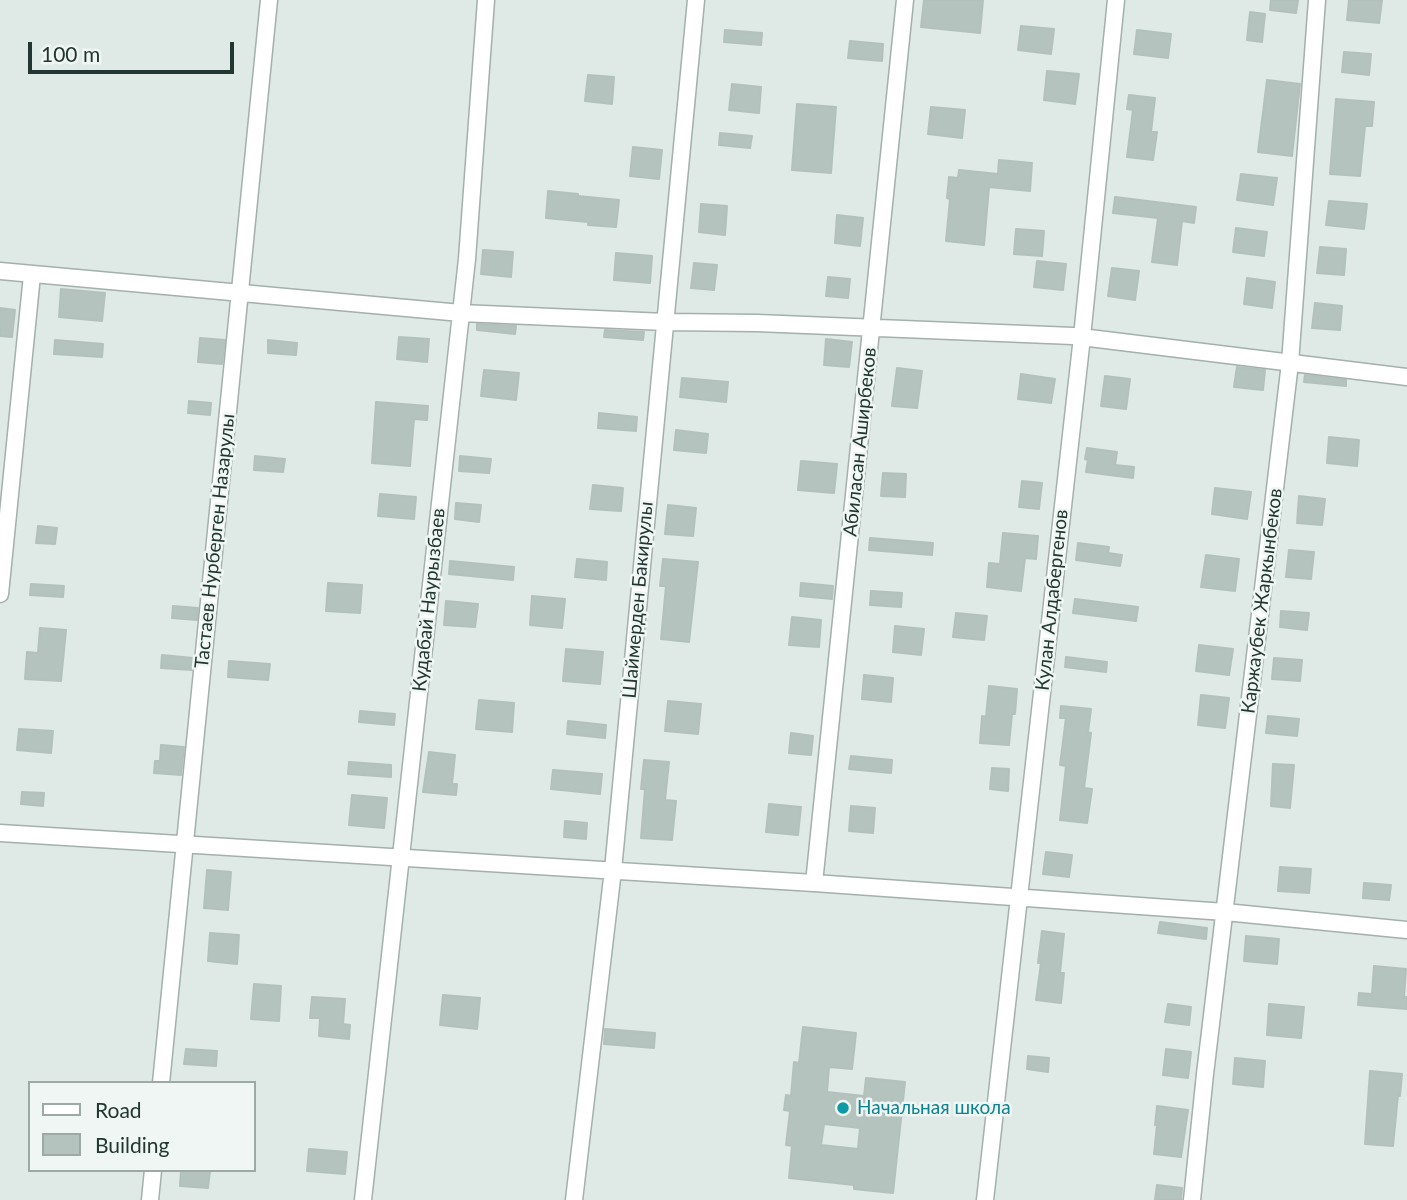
<!DOCTYPE html>
<meta charset="utf-8">
<style>
body{margin:0}
#map{position:relative;width:1407px;height:1200px;overflow:hidden;background:#dfe9e5;font-family:Lato,sans-serif}
canvas{display:block}
.legend{position:absolute;left:28px;top:1081px;width:228px;height:91px;box-sizing:border-box;background:#eff6f3;border:2px solid #9da9a6;margin:0;padding:9px 12px;list-style:none;font-size:21px;color:#223632}
.legend li{display:flex;align-items:center;gap:14px;height:35px}
.legend b{width:35px;border:2px solid #9da9a6}
.scale{position:absolute;left:28px;top:42px;width:206px;height:32px;box-sizing:border-box;border:4px solid #223632;border-top:0;padding-left:9px;font-size:21px;line-height:24px;white-space:nowrap;color:#223632;-webkit-text-stroke:5px #eff6f3;paint-order:stroke}
</style>
<div id="map">
<canvas width="1407" height="1200"></canvas>
<ul class="legend">
<li><b style="height:9px;background:#fff"></b>Road</li>
<li><b style="height:19px;background:#b5c3be"></b>Building</li>
</ul>
<div class="scale">100 m</div>
</div>
<script>
const ctx = document.querySelector('canvas').getContext('2d');
ctx.lineJoin = 'round';
function fill(path, color) { ctx.fillStyle = color; ctx.fill(path, 'evenodd'); }
function stroke(path, color, width, dash) { ctx.strokeStyle = color; ctx.lineWidth = width; ctx.lineCap = dash ? 'butt' : 'round'; ctx.setLineDash(dash || []); ctx.stroke(path); }
function write(font, color, halo, rows, align = 'center') {
  ctx.font = font + ' Lato,sans-serif'; ctx.lineWidth = 5; ctx.setLineDash([]); ctx.textBaseline = 'middle'; ctx.strokeStyle = halo; ctx.fillStyle = color; for (const [text, x, y, turn = 0] of rows) {
    ctx.save(); ctx.translate(x, y); ctx.rotate((+turn || 0) * Math.PI / 180); ctx.textAlign = isNaN(turn) ? turn : align; if (halo) ctx.strokeText(text, 0, 0); ctx.fillText(text, 0, 0); ctx.restore();
  }
}
const building = new Path2D(`
 M924,0h59l-3,33 -59,-6z
 M1271,0h27l-2,13 -26,-3z
 M1349,0h33l-3,23 -32,-3z
 M1250,12l15,2 -3,28 -15,-2z
 M1021,26l33,3 -3,25 -33,-4z
 M725,30l37,3 -1,12 -37,-3z
 M1137,30l34,4 -3,24 -34,-4z
 M850,41l33,3 -1,17 -34,-3z
 M1344,52l27,2 -2,21 -27,-3z
 M1047,71l32,3 -4,30 -31,-4z
 M588,75l26,2 -2,27 -27,-3z
 M1267,80l33,4 -8,72 -34,-4z
 M732,84l29,3 -2,26 -30,-3z
 M1129,95l26,3 -4,34h6l-4,28 -26,-3 6,-47 -6,-1z
 M1336,99l38,3 -2,24h-7l-5,50 -30,-2z
 M797,104l39,3 -5,66 -39,-3z
 M931,107l34,3 -3,28 -34,-4z
 M720,133l32,3 -2,12 -31,-3z
 M633,147l29,3 -3,29 -29,-3z
 M999,160l33,3 -2,28 -41,-4 -5,58 -38,-4 4,-42 -3,-1 2,-21 9,1 1,-8 39,4z
 M1241,174l36,4 -4,27 -36,-5z
 M548,191l30,3v2l41,4 -3,27 -28,-2v-3l-42,-4z
 M1115,197l81,10 -2,16 -12,-2 -5,44 -25,-3 6,-44 -45,-5z
 M1329,201l38,3 -3,25 -38,-4z
 M701,204l26,2 -2,29 -26,-3z
 M837,215l26,3 -3,28 -25,-3z
 M1236,228l31,4 -3,24 -31,-4z
 M1016,229l28,2 -2,25 -28,-2z
 M1320,247l26,2 -2,26 -27,-2z
 M483,250l30,2 -2,25 -30,-3z
 M616,253l36,3 -2,27 -36,-3z
 M1037,261l29,3 -3,26 -29,-3z
 M694,263l23,2 -3,25 -23,-2z
 M1112,268l27,3 -4,29 -27,-4z
 M828,277l22,2 -2,19 -22,-2z
 M1247,278l28,4 -3,26 -28,-4z
 M61,289l44,4 -3,28 -43,-4z
 M1315,303l27,3 -2,24 -28,-2z
 M0,308l15,2 -3,27 -12,-1z
 M477,324l39,2 -1,8 -38,-4z
 M605,330l39,2 -1,8 -39,-3z
 M399,337l30,2 -2,23 -30,-3z
 M200,338l25,2 -3,24 -24,-2z
 M826,339l26,3 -3,25 -25,-2z
 M55,340l48,4 -1,13 -48,-3z
 M268,340l29,3 -1,12 -28,-2z
 M1237,367l28,3 -2,20 -29,-3z
 M897,368l25,3 -5,37 -25,-2z
 M484,370l35,3 -3,27 -35,-4z
 M1021,374l34,5 -4,24 -33,-4z
 M1305,375l41,5v6l-42,-4z
 M1105,376l25,3 -4,30 -25,-3z
 M682,378l46,4 -2,20 -46,-5z
 M189,401l22,2 -1,12 -22,-2z
 M376,402l52,4 -1,14 -13,-1 -4,47 -38,-3z
 M599,413l38,4 -1,14 -38,-3z
 M676,430l32,4 -2,19 -32,-3z
 M1329,437l30,3 -2,26 -30,-3z
 M1087,448l30,4 -2,13 19,2 -1,11 -47,-6 2,-12 -3,-1z
 M255,456l30,3 -2,13 -29,-2z
 M460,456l31,3 -2,14 -30,-2z
 M801,461l36,3 -3,29 -36,-3z
 M883,473l23,1 -1,23 -24,-1z
 M1022,481l20,2 -3,26 -20,-2z
 M593,485l30,3 -2,23 -31,-2z
 M1215,488l36,4 -4,27 -35,-5z
 M380,494l36,3 -2,22 -36,-3z
 M1299,496l26,3 -3,26 -25,-2z
 M456,503l25,2 -2,17 -24,-3z
 M668,505l28,3 -3,28 -28,-2z
 M38,526l19,2 -2,16 -19,-1z
 M1003,533l35,3 -2,23 -11,-1 -4,33 -34,-4 2,-24 11,1z
 M870,538l63,5 -1,12 -63,-5z
 M1078,543l31,4 -1,6 14,2 -2,11 -44,-6z
 M1289,550l25,2 -3,27 -25,-2z
 M1206,555l33,4 -4,32 -34,-4z
 M577,559l30,3 -1,18 -31,-3z
 M663,559l35,3 -9,80 -28,-3 5,-53h-6z
 M450,561l64,6 -1,13 -64,-6z
 M328,583l34,2 -2,28 -34,-2z
 M801,583l32,3 -1,13 -32,-3z
 M31,584l33,2 -1,11 -33,-2z
 M871,591l31,2 -1,14 -31,-2z
 M532,596l33,3 -3,29 -32,-3z
 M1075,599l63,8 -2,14 -63,-8z
 M446,601l32,3 -3,23 -31,-2z
 M173,606l25,2 -1,12 -25,-2z
 M1281,611l28,2 -2,17 -27,-3z
 M956,613l31,3 -3,24 -31,-3z
 M792,617l29,3 -2,27 -30,-2z
 M895,626l29,3 -3,26 -28,-3z
 M40,628l26,2 -5,51 -36,-2 2,-27 11,1z
 M1199,645l34,4 -4,26 -33,-4z
 M566,649l37,3 -3,32 -37,-3z
 M162,655l31,3 -1,12 -31,-2z
 M1066,657l41,5 -1,10 -41,-5z
 M1274,658l28,2 -2,21 -28,-2z
 M229,661l41,3 -2,16 -40,-3z
 M864,675l29,3 -2,24 -29,-3z
 M989,686l28,3 -2,25h-3l-3,31 -29,-2 2,-27 4,1z
 M1201,695l28,3 -4,30 -27,-3z
 M479,700l35,3 -2,29 -36,-3z
 M668,701l33,3 -3,30 -33,-3z
 M1061,706l30,3 -3,23 3,1 -7,55 8,1 -5,34 -27,-3 6,-54 -6,-1 6,-47h-6z
 M360,711l35,3 -1,11 -35,-3z
 M1268,716l31,3 -2,17 -31,-3z
 M568,721l38,4 -1,13 -38,-4z
 M19,729l34,2 -2,22 -34,-3z
 M791,733l22,3 -2,19 -22,-2z
 M161,745l23,2 -3,28 -27,-2 1,-12h5z
 M429,752l26,3 -3,29h5l-1,11 -33,-3z
 M851,756l41,4 -1,13 -42,-4z
 M644,760l25,2 -4,38 11,1 -4,39 -31,-2 4,-49h-4z
 M349,762l42,3v12l-43,-3z
 M1273,764l21,1 -4,43 -19,-2z
 M992,768l17,1 -1,22 -18,-2z
 M553,770l49,4 -2,20 -49,-5z
 M22,792l22,1 -1,13 -22,-2z
 M352,795l35,3 -3,30 -35,-3z
 M769,804l32,3 -3,28 -32,-3z
 M851,806l24,2 -2,25 -24,-2z
 M565,821l22,2 -1,16 -22,-2z
 M1046,852l26,3 -3,22 -26,-3z
 M1280,867l31,2 -2,24 -31,-2z
 M207,870l24,2 -3,38 -24,-2z
 M1364,883l27,2 -2,15 -26,-2z
 M1160,922l47,6 -1,11 -48,-6z
 M1042,931l22,3 -4,39h4l-3,30 -25,-3 5,-37h-3z
 M210,933l29,2 -2,29 -29,-3z
 M1246,936l33,3 -2,25 -33,-3z
 M1374,966l32,3 -2,28h3v12l-49,-4 1,-12 13,1z
 M254,984l27,2 -2,35 -28,-2z
 M443,995l37,3 -3,31 -37,-4z
 M312,997l33,2 -2,25 7,1 -1,14 -30,-3 1,-18h-10z
 M1168,1004l23,3 -2,18 -24,-3z
 M1269,1004l35,3 -3,31 -34,-3z
 M803,1027l53,6 -4,36 -23,-2 -2,25 37,4 2,-18 39,4 -12,111 -39,-4v-4l-65,-7 3,-32 -6,-1 4,-34 -6,-1 2,-15 5,1 3,-34 5,1zM824,1124l36,4 -2,21 -37,-4z
 M605,1029l50,4 -1,15 -50,-4z
 M186,1049l31,2 -1,15 -32,-2z
 M1166,1049l25,3 -3,26 -25,-3z
 M1028,1056l21,2 -1,14 -21,-3z
 M1235,1058l30,3 -2,26 -30,-3z
 M1370,1071l32,3 -2,22 -2,-1 -5,51 -28,-2z
 M1157,1106l31,4 -7,47 -27,-3 3,-29h-2z
 M309,1149l38,3 -2,22 -38,-3z
 M181,1170l29,1 -2,17 -28,-2z
 M1157,1185l25,3 -1,12h-26z`);
fill(building, '#b5c3be');
stroke(building, '#b3c1bc', 2);
const minor = new Path2D(`
 M0,271l461,42 204,9 92,1 316,13 334,41
 M0,594l32,-319
 M0,833l814,50 411,29 182,18
 M814,883l91,-883
 M161,1083l108,-1083
 M150,1200l3,-30
 M363,1200l104,-941 19,-259
 M574,1200l39,-330 83,-870
 M985,1200l97,-863 34,-337
 M1192,1200l13,-126 85,-711 27,-363`);
stroke(minor, '#a3b0ac', 19);
stroke(minor, '#fff', 16);
for (const [x, y, r, color] of [
 [843,1108,7,"#0f9aa8"]
]) { const dot = new Path2D(); dot.arc(x, y, r, 0, 2 * Math.PI); ctx.fillStyle = color; ctx.fill(dot); stroke(dot, '#eff6f3', 2.5); }
write('19px', '#223632', '#eff6f3', [
 ["Абиласан Аширбеков",860,442,-84],
 ["Тастаев Нурберген Назарулы",215,541,-84],
 ["Кудабай Наурызбаев",429,600,-84],
 ["Шаймерден Бакирулы",638,600,-85],
 ["Кулан Алдабергенов",1052,600,-84],
 ["Каржаубек Жаркынбеков",1262,601,-83]
]);
write('19px', '#0d838f', '#eff6f3', [
 ["Начальная школа",857,1108]
], 'left');
</script>
